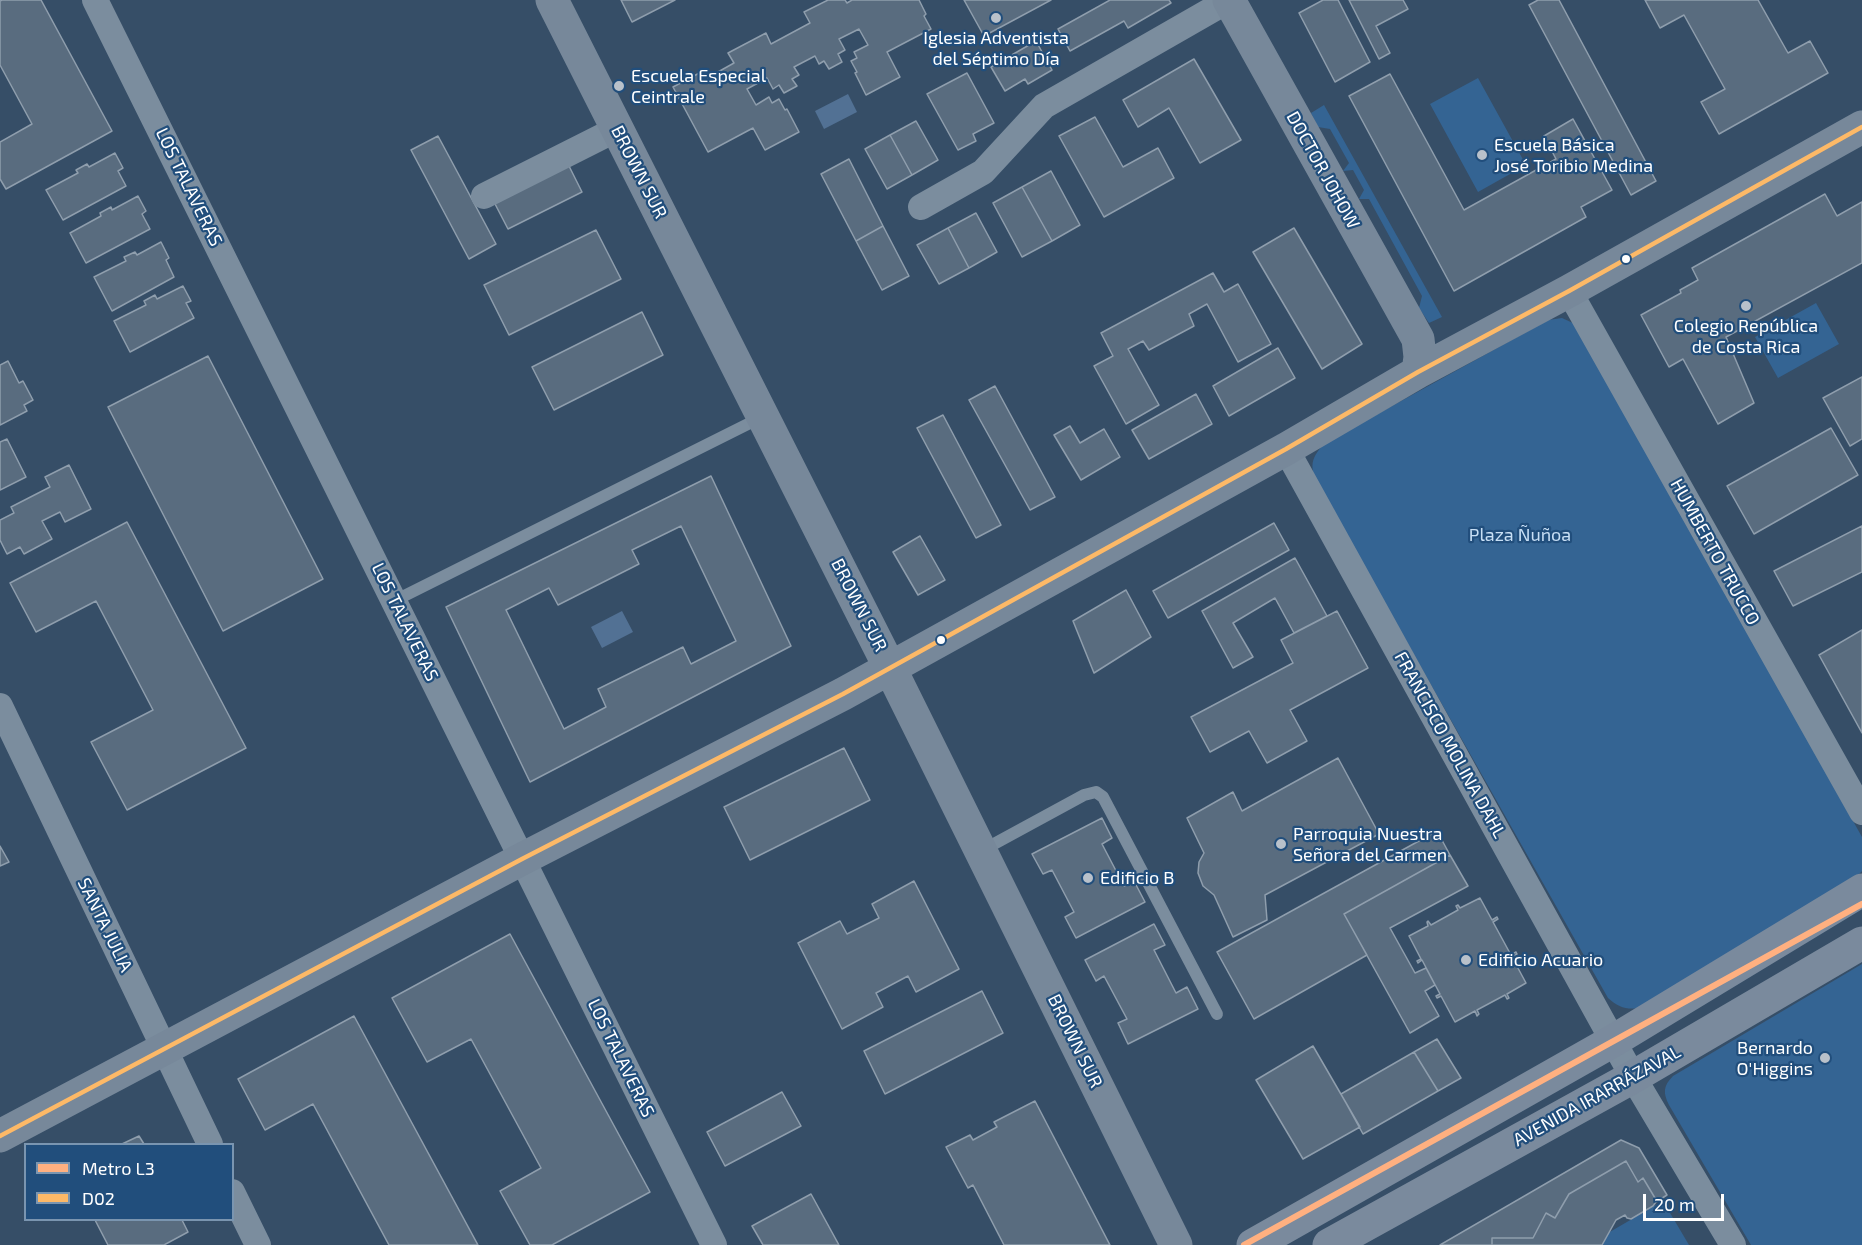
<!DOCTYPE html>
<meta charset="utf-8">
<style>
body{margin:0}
#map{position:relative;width:1862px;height:1245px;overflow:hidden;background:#364e67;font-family:"Exo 2",sans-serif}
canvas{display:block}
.legend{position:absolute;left:24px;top:1143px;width:210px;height:78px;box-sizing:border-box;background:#214e7c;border:2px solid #7a95b0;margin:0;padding:8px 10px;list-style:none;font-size:18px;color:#fff}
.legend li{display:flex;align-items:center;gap:12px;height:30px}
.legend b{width:30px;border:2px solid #7a95b0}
.scale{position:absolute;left:1643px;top:1194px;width:81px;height:27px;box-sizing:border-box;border:3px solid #fff;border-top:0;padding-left:8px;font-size:18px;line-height:21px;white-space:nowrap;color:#fff;-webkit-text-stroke:4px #214e7c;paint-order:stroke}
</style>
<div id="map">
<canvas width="1862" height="1245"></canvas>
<ul class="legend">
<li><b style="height:8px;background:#ffb080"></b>Metro L3</li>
<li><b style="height:8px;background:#fdb967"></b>D02</li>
</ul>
<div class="scale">20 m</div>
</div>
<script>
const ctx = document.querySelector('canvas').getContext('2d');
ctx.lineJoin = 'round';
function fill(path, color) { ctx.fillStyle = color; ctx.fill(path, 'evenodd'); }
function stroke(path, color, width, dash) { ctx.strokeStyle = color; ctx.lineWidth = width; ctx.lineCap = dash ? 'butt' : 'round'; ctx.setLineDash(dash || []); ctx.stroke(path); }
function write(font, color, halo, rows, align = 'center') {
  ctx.font = font + ' "Exo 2",sans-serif'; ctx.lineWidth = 4.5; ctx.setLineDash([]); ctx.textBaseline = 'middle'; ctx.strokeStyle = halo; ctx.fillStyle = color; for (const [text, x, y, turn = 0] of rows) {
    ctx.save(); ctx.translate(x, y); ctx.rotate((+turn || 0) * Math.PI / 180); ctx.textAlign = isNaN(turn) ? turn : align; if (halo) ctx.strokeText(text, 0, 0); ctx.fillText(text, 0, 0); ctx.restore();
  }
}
fill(new Path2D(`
 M1478,78l48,87 -48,27 -48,-88z
 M1324,105l118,212 -13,6 -10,-15 3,-12 -53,-97h-10l5,-9 -11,-20 -10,1 6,-8 -19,-34 -12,-2 -7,-14z
 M1816,303l23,41 -61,34 -23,-41z
 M1562,318l13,6 287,513v34l-5,5 -217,132c-14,2 -22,-1 -32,-10l-287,-508c-11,-20 -13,-30 4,-47l223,-123z
 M1862,964v281h-111l-82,-140c-6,-12 -6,-19 4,-29z
 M1663,1201l26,44h-88l7,-12z`), '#346493');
fill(new Path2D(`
 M848,94l9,18 -33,17 -9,-18z
 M622,611l11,21 -31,16 -11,-21z`), '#527194');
const building = new Path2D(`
 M2,0h39l71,131 -106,58 -6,-10v-37l32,-18 -32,-59v-64z
 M621,0h54l-43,22z
 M828,0h17l2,3 5,-3h67l7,14 -2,2 7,13 -44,23 13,25 -34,18 -11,-22 2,-1 -6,-11 6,-3 -3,-6 14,-7 -9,-16 -20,10 6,11 -7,4 4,8 -13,7 -5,-8 -5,3 -4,-8 -21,11 5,8 -7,4 5,7 -13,7 -5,-8 -6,4 -6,-11 -20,11 9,16 13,-8 3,6 7,-4 6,11 2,-1 12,23 -34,18 -12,-22 -45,24 -35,-65 32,-17 4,7 25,-14 -6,-10 38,-20 5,11 39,-21 -6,-11z
 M964,0h87l-67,36z
 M1110,0h59l2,3 -43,25 -4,-7 -54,30 -12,-22z
 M1323,0h15l32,62 -35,20 -36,-69z
 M1349,0h54l5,9 -32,17 14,27 -11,6z
 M1538,0h21l97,181 -25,14 -102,-190z
 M1645,0h113l30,53 22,-12 18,32 -109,61 -18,-32 24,-13 -41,-74 -24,13z
 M1036,41l16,29 -24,14 -3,-5 -20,12 -14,-24z
 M1194,59l47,81 -41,23 -31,-55 -31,19 -15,-27z
 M967,73l27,50 -21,11 3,7 -18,9 -31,-56z
 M1390,74l74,136 92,-51 -12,-23 29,-17 39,71 -31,17 5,10 -132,74 -105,-195z
 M1095,117l28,50 35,-19 16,30 -70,39 -45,-81z
 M916,121l22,39 -26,15 -22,-40z
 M890,135l22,40 -25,14 -22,-40z
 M438,136l58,108 -27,15 -58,-109z
 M115,153l8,15 -5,3 8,15 -63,34 -17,-30 32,-17 -2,-3 11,-6 2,3z
 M849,159l34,67 -27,15 -35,-67z
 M568,164l14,28 -74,37 -14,-27z
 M1051,171l29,54 -28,16 -30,-54z
 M1022,187l30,54 -30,16 -29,-54z
 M1825,194l12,22 25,-14v61l-136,74 28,66 -36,21 -35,-65 -14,8 -28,-52 40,-22 -1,-3 18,-10 -6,-12z
 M138,196l8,15 -4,3 8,15 -64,34 -16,-30 31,-17 -1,-3 11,-6 1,3z
 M976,213l21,39 -28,16 -21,-40z
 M883,226l26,50 -27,14 -26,-49z
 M948,228l21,40 -30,16 -22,-39z
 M1294,228l68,116 -40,25 -69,-117z
 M596,230l25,49 -112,56 -25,-50z
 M161,242l8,16 -3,2 8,17 -62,34 -18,-34 32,-16 -2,-4 11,-5 2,3z
 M1213,273l11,19 14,-8 33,60 -33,18 -31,-58 -18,10 5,12 -45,24 -6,-9 -15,8 31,56 -33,19 -32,-58 19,-10 -12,-23z
 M183,286l8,15 -5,2 8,15 -64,34 -16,-31 32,-16 -2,-4 11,-6 2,4z
 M642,312l21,43 -109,55 -22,-43z
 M1278,348l17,30 -66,38 -16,-30z
 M208,356l115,223 -100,52 -115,-224z
 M8,361l11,22 4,-2 10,19 -9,5 3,6 -27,14v-60z
 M1862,377v62l-12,7 -27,-48z
 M995,386l60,111 -25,13 -61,-110z
 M1196,394l16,30 -63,35 -17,-29z
 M943,415l58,110 -25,13 -59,-110z
 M1070,426l10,17 24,-14 16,28 -39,23 -27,-45z
 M1831,428l27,47 -104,59 -27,-48z
 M7,439l19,38 -26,13v-48z
 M69,465l22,44 -26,13 -5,-10 -18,9 10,18 -28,15 -4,-7 -13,7 -7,-14v-20l14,-7 -3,-6 39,-20 -5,-10z
 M711,476l80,170 -261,136 -84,-175zM681,526l55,115 -45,23 -8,-17 -85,42 8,18 -42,22 -58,-119 43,-22 9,17 81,-41 -7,-14z
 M127,522l119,226 -119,62 -36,-68 62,-32 -57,-109 -60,31 -26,-49z
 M1274,523l15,27 -121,68 -15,-27z
 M1862,526v46l-69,34 -19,-35z
 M920,536l25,44 -27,15 -25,-43z
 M1295,558l32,58 -33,17 -19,-35 -42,25 20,34 -20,11 -31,-57z
 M1126,590l25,47 -57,36 -21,-52z
 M1337,611l31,57 -78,42 17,31 -40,22 -18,-32 -39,21 -19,-35 102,-54 -12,-23z
 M1862,630v103l-43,-78z
 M844,748l26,52 -120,60 -26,-53z
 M1338,758l41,76 -114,61 2,25 -34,17 -19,-42 -11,-9 -5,-13 1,-11 5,-9 -17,-35 46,-26 9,19z
 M1102,818l10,20 -10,6 22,42 10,-5 11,21 -69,36 -11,-21 9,-5 -22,-42 -9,4 -11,-20z
 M1437,831l13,24 -106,59 23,41 -113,64 -37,-67z
 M0,846l9,16 -9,4z
 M1450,855l18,31 -78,42 25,45 11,-5 9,17 -10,6 14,25 -29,17 -66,-119z
 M914,881l45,88 -43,23 -8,-16 -32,17 7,14 -41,22 -44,-86 42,-22 7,13 32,-16 -7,-14z
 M1480,898l12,22 5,-3 1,2 -5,3 18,33 5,-3 1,2 -5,3 14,26 -19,11 2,4 -2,1 -2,-4 -28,15 2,4 -2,2 -2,-5 -20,11 -14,-26 -4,2 -1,-2 4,-2 -18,-34 -4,3 -1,-2 4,-2 -12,-23 19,-10 -1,-4 1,-1 3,4 27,-15 -2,-4 2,-1 2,3z
 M1154,924l11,21 -11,5 22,43 11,-6 11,22 -70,35 -10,-21 9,-4 -23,-43 -8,5 -11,-21z
 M510,934l140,258 -98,53h-22l-30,-54 41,-23 -70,-129 -44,23 -35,-64z
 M982,991l21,42 -118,61 -21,-43z
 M354,1016l124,229h-89l-76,-141 -48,26 -27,-51z
 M1437,1039l24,39 -23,13 -24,-39z
 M1313,1046l47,81 -57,32 -47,-79z
 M1414,1052l24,39 -75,43 -22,-40z
 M782,1092l19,34 -76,40 -18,-34z
 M1035,1101l75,144h-106l-31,-60 -5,3 -22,-41 24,-12 3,5 24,-13 -3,-5z
 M139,1136l5,8h-22z
 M1621,1140l18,8 28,47 -11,7 -1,-4 -12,-20 -5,4 -12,-21 -57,33 -14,24 -9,-5 -13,25h-41v7h-52z
 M1626,1161l12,21 5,-4 12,20 1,4 -3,4 -22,13 -4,-1 -2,-3 -9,5 -14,25h-110v-7h41l13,-25 9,5 14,-24z
 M811,1194l28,51h-76l-11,-19z
 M95,1220h87l6,12 -24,13h-56z`);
fill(building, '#596c7f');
stroke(building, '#8f9ead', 1.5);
stroke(new Path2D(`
 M394,601l368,-184
 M981,851l103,-56 12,-3 7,5 114,217`), '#7b8d9e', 12);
stroke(new Path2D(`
 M95,0l619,1245
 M484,196l133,-67
 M921,207l62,-35 61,-66 185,-106
 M1569,291l293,521
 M1286,449l347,628 100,168
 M0,706l210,438
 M232,1192l26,53`), '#7b8d9e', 26);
stroke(new Path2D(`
 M552,0l338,668 286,577
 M1229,0l189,339 2,18 -2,15
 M0,1136l522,-277 321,-165 443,-245 132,-77 151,-81 293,-164`), '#77889a', 33);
stroke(new Path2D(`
 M1253,1245l360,-204 249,-151
 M1329,1245l304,-168 229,-134`), '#7a8a9d', 33);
stroke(new Path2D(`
 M0,1136l522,-277 321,-165 443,-245 132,-77 151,-81 293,-164`), '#fdb967', 4.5);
stroke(new Path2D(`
 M1244,1245l618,-341`), '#ffb080', 6);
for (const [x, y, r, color] of [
 [996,18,6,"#b9c1ca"],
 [619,86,6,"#b9c1ca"],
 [1482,155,6,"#b9c1ca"],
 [1626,259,5,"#fff"],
 [1746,306,6,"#b9c1ca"],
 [941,640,5,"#fff"],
 [1281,844,6,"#b9c1ca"],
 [1088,878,6,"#b9c1ca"],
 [1466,960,6,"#b9c1ca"],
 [1825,1058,6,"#b9c1ca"]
]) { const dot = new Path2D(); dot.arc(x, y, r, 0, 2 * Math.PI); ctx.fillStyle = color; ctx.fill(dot); stroke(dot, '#214e7c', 2); }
write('18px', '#fff', '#214e7c', [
 ["Iglesia Adventista",996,38,"center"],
 ["del Séptimo Día",996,59,"center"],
 ["Escuela Especial",631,76],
 ["Ceintrale",631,97],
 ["Escuela Básica",1494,145],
 ["José Toribio Medina",1494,166],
 ["Colegio República",1746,326,"center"],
 ["de Costa Rica",1746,347,"center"],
 ["Parroquia Nuestra",1293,834],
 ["Señora del Carmen",1293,855],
 ["Edificio B",1100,878],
 ["Edificio Acuario",1478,960],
 ["Bernardo",1813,1048,"right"],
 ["O'Higgins",1813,1069,"right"]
], 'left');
write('18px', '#fff', '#214e7c', [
 ["DOCTOR JOHOW",1323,170,61],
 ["BROWN SUR",639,172,63],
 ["LOS TALAVERAS",189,187,64],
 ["HUMBERTO TRUCCO",1715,552,61],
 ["BROWN SUR",859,605,63],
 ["LOS TALAVERAS",405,622,64],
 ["FRANCISCO MOLINA DAHL",1450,745,61],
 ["SANTA JULIA",105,925,64],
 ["BROWN SUR",1075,1041,64],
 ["LOS TALAVERAS",621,1058,64],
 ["AVENIDA IRARRÁZAVAL",1597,1096,-29]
]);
write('18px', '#c8dff5', '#214e7c', [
 ["Plaza Ñuñoa",1520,535]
]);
</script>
